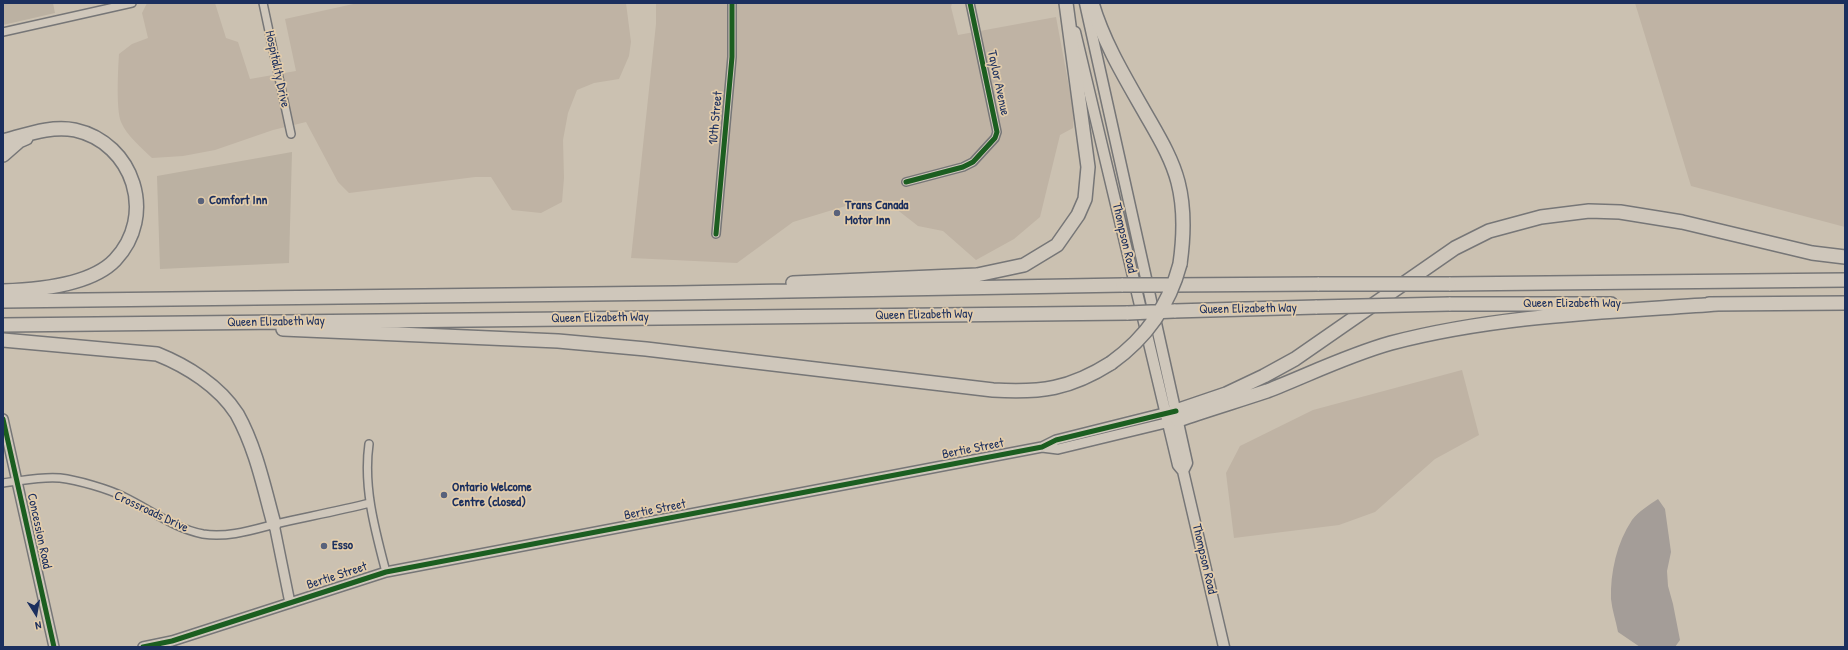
<!DOCTYPE html>
<style>
body{margin:0}
#map{position:relative;width:1848px;height:650px;overflow:hidden;background:#cbc1b1;font-family:"Patrick Hand",sans-serif}
canvas{display:block}
.frame{position:absolute;inset:0;border:4px solid #1b2f5e;pointer-events:none}
.north{position:absolute;left:16px;top:594px;width:40px;height:40px;-webkit-text-stroke:3px #e2ccab;paint-order:stroke;rotate:169deg;font-size:11px;font-weight:700;line-height:16px;text-align:center;color:#1b2f5e}
.north::after{content:'';display:block;margin:auto;width:14px;height:18px;background:#1b2f5e;clip-path:polygon(50% 0,100% 100%,50% 72%,0 100%)}
</style>
<div id="map">
<canvas width="1848" height="650"></canvas>
<div class="frame"></div>
<div class="north">N</div>
</div>
<script>
const ctx = document.querySelector('canvas').getContext('2d');
ctx.lineJoin = 'round';
function fill(path, color) { ctx.fillStyle = color; ctx.fill(path, 'evenodd'); }
function stroke(path, color, width, dash) { ctx.strokeStyle = color; ctx.lineWidth = width; ctx.lineCap = dash ? 'butt' : 'round'; ctx.setLineDash(dash || []); ctx.stroke(path); }
function write(font, color, halo, rows, align = 'center') {
  ctx.font = font + ' "Patrick Hand",sans-serif'; ctx.lineWidth = 3.5; ctx.setLineDash([]); ctx.textBaseline = 'middle'; ctx.strokeStyle = halo; ctx.fillStyle = color; for (const [text, x, y, turn = 0] of rows) {
    ctx.save(); ctx.translate(x, y); ctx.rotate((+turn || 0) * Math.PI / 180); ctx.textAlign = isNaN(turn) ? turn : align; if (halo) ctx.strokeText(text, 0, 0); ctx.fillText(text, 0, 0); ctx.restore();
  }
}
fill(new Path2D(`
 M3,3h50l2,10 -52,12z
 M292,152l-3,111 -129,6 -3,-93z`), '#bbb1a2');
fill(new Path2D(`
 M147,3h68l11,35 12,4 12,37 46,-8 -11,-52 73,-16h268l5,39 -2,14 -10,23 -25,4 -17,7 -9,23 -5,27 1,38 -2,24 -21,11 -29,-3 -21,-33h-16l-126,16 -11,-11 -32,-60 -33,8 -58,20 -32,6 -31,2c-10,-10 -25,-22 -31,-36 -5,-13 -3,-52 -2,-68l13,-10 16,-6 -6,-25z
 M656,3h296l-1,4 7,28 98,-18 18,97 -1,14 -13,7 -20,82 -26,22 -38,21 -33,-29 -25,-5 -32,-25h-24l-69,21 -56,41 -106,-5 25,-234z
 M1635,3h210v224l-154,-41z
 M1462,370l17,65 -44,24 -60,53 -36,13 -105,13 -8,-65 14,-27 73,-36z`), '#bfb3a4');
fill(new Path2D(`
 M1658,499l7,10 6,43 -4,19 1,15 5,18 7,36 -5,7h-35l-22,-15c-2,-11 -6,-22 -7,-33 -1,-26 6,-57 21,-79 7,-9 17,-15 26,-21z`), '#a49d98');
const minor = new Path2D(`
 M263,3l28,131
 M3,32l129,-29
 M906,182l57,-15 10,-5 22,-24 2,-6 -27,-129
 M716,234l16,-177v-54
 M369,444c-6,43 6,86 17,128
 M3,483c18,-2 39,-7 57,-5 17,2 49,11 64,19 27,13 49,31 79,37 24,4 49,-4 72,-10 31,-7 63,-13 95,-21`);
const tertiary = new Path2D(`
 M3,419l51,228
 M1042,447l16,2 116,-28
 M274,524l16,79
 M143,647l29,-6 214,-69 656,-125 14,-7 116,-29`);
const secondary = new Path2D(`
 M1085,3l102,460 -4,8
 M1075,32l93,391 10,42 5,6 41,176`);
const motorway = new Path2D(`
 M1092,3c12,41 35,78 56,115 12,21 24,41 30,64 7,27 6,54 2,82
 M3,141c23,-6 48,-16 72,-11 59,13 82,86 40,130 -24,25 -79,30 -112,31
 M3,155l16,-14 7,-3
 M793,283l184,-8 47,-10 33,-20 21,-30 7,-16 3,-32 -22,-164
 M1449,284l396,-4
 M1170,285l149,-1
 M3,301l673,-8 447,-8
 M1449,304h162
 M1709,304l136,-1
 M1174,311l143,-4
 M3,325l1125,-12
 M283,329l275,12 88,8 347,41c48,3 77,-1 118,-27
 M3,340l154,14c30,12 62,32 80,60 19,34 27,74 37,110
 M1176,411l50,-17 38,-18 31,-17 160,-111 34,-17 52,-14 48,-6 31,1 62,10 130,31 33,4
 M1178,420c29,-10 59,-19 89,-29 41,-16 81,-36 124,-48 107,-28 217,-31 327,-39`);
stroke(minor, '#767677', 10);
stroke(tertiary, '#767677', 12);
stroke(secondary, '#767677', 13);
stroke(motorway, '#767677', 16);
stroke(minor, '#cfc7bb', 7);
stroke(tertiary, '#cfc7bb', 9);
stroke(secondary, '#cfc7bb', 10);
stroke(motorway, '#cfc7bb', 13);
const motorwayBridge = new Path2D(`
 M1319,284h130
 M1123,285h47
 M1317,307l132,-3
 M1128,313l46,-2
 M1111,363c35,-25 58,-57 69,-99`);
stroke(motorwayBridge, '#767677', 16, []);
stroke(motorwayBridge, '#cfc7bb', 13);
stroke(new Path2D(`
 M906,182l57,-15 10,-5 22,-24 2,-6 -27,-129
 M716,234l16,-177v-54
 M3,419l51,228
 M143,647l29,-6 214,-69 656,-125 14,-7 120,-29`), '#1b5e20', 5);
for (const [x, y, r, color] of [
 [201,201,4,"#59627b"],
 [837,213,4,"#59627b"],
 [444,495,4,"#59627b"],
 [324,546,4,"#59627b"]
]) { const dot = new Path2D(); dot.arc(x, y, r, 0, 2 * Math.PI); ctx.fillStyle = color; ctx.fill(dot); stroke(dot, '#e2ccab', 1.5); }
write('13px', '#1b2f5e', '#e2ccab', [
 ["Hospitality Drive",277,69,78],
 ["Taylor Avenue",998,83,78],
 ["10th Street",716,118,-85],
 ["Thompson Road",1124,238,77],
 ["Queen Elizabeth Way",1572,304],
 ["Queen Elizabeth Way",1248,309,-1],
 ["Queen Elizabeth Way",924,315,-1],
 ["Queen Elizabeth Way",600,318,-1],
 ["Queen Elizabeth Way",276,322,-1],
 ["Bertie Street",973,449,-11],
 ["Bertie Street",655,510,-11],
 ["Crossroads Drive",151,512,25],
 ["Concession Road",39,531,78],
 ["Thompson Road",1204,559,77],
 ["Bertie Street",337,576,-18]
]);
write('bold 13px', '#1b2f5e', '#e2ccab', [
 ["Comfort Inn",209,201],
 ["Trans Canada",845,206],
 ["Motor Inn",845,221],
 ["Ontario Welcome",452,488],
 ["Centre (closed)",452,503],
 ["Esso",332,546]
], 'left');
</script>
